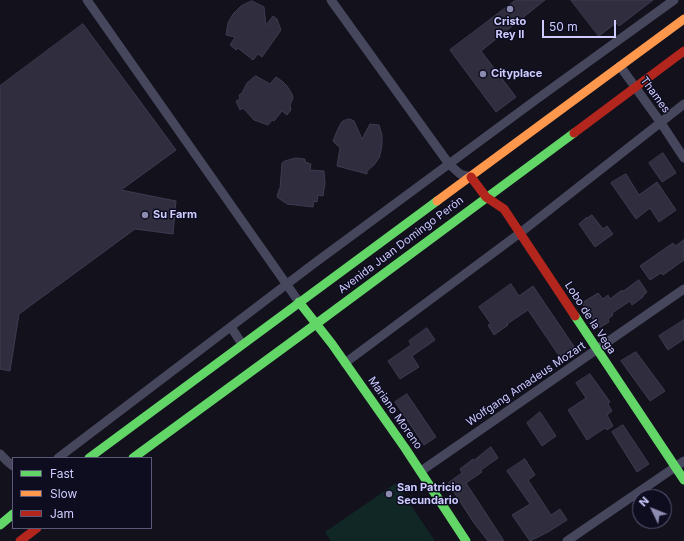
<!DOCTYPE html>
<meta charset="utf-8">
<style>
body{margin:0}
#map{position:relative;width:684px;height:541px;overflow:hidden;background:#12111c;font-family:Inter,sans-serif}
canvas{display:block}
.legend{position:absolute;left:12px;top:457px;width:140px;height:72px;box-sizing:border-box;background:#0e0d20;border:1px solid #5b5979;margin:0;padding:5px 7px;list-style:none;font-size:12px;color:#ceccff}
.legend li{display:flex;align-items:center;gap:8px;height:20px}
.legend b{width:20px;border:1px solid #5b5979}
.north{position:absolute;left:632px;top:489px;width:40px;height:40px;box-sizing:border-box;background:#0e0d20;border:1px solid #5b5979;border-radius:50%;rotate:313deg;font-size:11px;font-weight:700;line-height:16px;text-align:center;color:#ceccff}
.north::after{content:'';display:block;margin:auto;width:14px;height:18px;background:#8c8bb0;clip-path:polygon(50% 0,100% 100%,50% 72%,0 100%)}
.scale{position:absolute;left:542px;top:20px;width:74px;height:18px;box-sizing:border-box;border:2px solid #ceccff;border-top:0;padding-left:5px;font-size:12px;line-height:14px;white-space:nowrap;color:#ceccff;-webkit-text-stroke:3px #0e0d20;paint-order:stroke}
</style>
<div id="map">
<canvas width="684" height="541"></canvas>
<ul class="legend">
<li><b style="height:5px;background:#63d668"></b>Fast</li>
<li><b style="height:5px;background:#ff974d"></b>Slow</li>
<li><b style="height:5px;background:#b3261e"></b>Jam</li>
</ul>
<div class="north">N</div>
<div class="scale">50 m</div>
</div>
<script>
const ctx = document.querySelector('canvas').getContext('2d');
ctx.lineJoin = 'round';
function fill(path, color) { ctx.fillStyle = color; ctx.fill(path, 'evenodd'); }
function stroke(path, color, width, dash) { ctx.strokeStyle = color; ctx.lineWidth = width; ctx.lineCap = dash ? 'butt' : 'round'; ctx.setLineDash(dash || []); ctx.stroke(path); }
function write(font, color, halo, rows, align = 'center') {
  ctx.font = font + ' Inter,sans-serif'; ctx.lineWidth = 3; ctx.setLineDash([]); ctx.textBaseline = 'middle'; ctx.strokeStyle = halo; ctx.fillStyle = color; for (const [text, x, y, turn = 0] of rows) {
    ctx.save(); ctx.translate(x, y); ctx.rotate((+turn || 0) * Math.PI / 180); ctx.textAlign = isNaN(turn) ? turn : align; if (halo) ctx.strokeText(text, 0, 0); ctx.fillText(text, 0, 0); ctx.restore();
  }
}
fill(new Path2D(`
 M396,483l39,58h-104l-6,-9z`), '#102726');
const building = new Path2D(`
 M516,0h29l-64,51 35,46 -20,15 -46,-62z
 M571,0h82l-34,26 -3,-3 -17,13z
 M252,1l12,6 2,18 7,-9 4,3 4,11 -19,27 -4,-3 -5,6 -15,-12 -2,2 -6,-5 5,-8 -9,-2 2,-12 5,-9 8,-8z
 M83,24l93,126 -55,40 55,11 -3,33 -38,-5 -116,85 -9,57 -10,-2v-283z
 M256,76l14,8 6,-7 6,4 5,5 5,8 1,4 -3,7 1,5 -4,5 -5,-4 -8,10 -2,-1 -4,5 -14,-5 -11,-12 -3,2 -4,-9 4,-2 -1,-4 3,-2 5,-10z
 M349,119l3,1 2,1 8,18 8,-15 9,1 3,10v9l-1,7 -2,7 -5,7 -7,6v3l-30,-8 3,-18 -7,-7 4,-10 4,-8 2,-2z
 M663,153l13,20 -14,9 -13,-19z
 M296,158l9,1v3l6,2 -1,6 14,1 1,12 -2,13 -5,-1 -1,7 -3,-1 -1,6 -26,-3 -10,-7 2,-8h1l2,-26 3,-2z
 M626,174l13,21 18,-13 19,28 -17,12 -9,-14 -14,11 -25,-36z
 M592,215l11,14 4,-3 6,8 -18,13 -16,-23 8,-7v1z
 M684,240v20l-21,15 -2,-2 -11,7 -10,-14 33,-23 2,3z
 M639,280l8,12 -4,4v1l-11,8 -2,-4 -18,12 1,2 -5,4 1,3 -10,6 -17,-25 16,-10 5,6 5,-4 2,4 12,-9 1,1z
 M511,284l8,12 14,-10 42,62 -15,9 -32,-47 -21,14 1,1 -14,10 -6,-10 3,-1 -12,-17z
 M684,320v19l-16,11 -9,-14z
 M427,328l8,12 -23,16 7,11 -19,12 -12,-18 23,-16 -2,-4z
 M636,352l29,39 -15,10 -29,-40z
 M590,374l20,28 -2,2 4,7 -5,4 6,11 -6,4 -2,-2 -18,12 -19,-30 18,-12 -10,-15z
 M407,394l29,43 -12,8 -29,-43z
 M540,412l16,24 -14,10 -15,-23z
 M623,425l26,39 -12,8 -25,-40z
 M491,447l7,11 -17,12 1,2 -16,11 38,58h-16l-14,-18 -26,-40 14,-10 -2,-4 13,-10 1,1z
 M525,459l10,16 -7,5 23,35 9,-6 7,11 -19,12 -18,9 -18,-26 18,-11 -23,-33z`);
fill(building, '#302e3e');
stroke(building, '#3d3b50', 1);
stroke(new Path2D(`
 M87,0l212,302
 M331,0l118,164 11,10 11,3
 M620,66l41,57 23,35
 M231,327l11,17
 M345,363l175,-130 164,-129
 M0,454l7,7 6,5
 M58,458l254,-193 225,-166 137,-99
 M421,471l263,-182
 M567,541l117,-80`), '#46465d', 9);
stroke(new Path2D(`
 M299,302l33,42 73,104 61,93
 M575,316l109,164
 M89,458l348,-257
 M133,458l183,-134 258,-191
 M0,525l13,-11`), '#63d668', 9);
stroke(new Path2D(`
 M437,201l247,-182`), '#ff974d', 9);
stroke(new Path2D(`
 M574,133l110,-82
 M471,177l15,20 18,12 71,107
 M20,541l17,-13`), '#b3261e', 9);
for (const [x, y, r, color] of [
 [510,9,4,"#8c8bb0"],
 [483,74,4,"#8c8bb0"],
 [145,215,4,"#8c8bb0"],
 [389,494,4,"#8c8bb0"]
]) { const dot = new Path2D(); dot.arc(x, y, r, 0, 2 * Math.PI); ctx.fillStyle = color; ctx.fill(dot); stroke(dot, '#0e0d20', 1.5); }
write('bold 11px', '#ceccff', '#0e0d20', [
 ["Cristo",510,22,"center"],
 ["Rey II",510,35,"center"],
 ["Cityplace",491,74],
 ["Su Farm",153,215],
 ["San Patricio",397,488],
 ["Secundario",397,501]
], 'left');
write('11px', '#ceccff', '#0e0d20', [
 ["Thames",655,95,54],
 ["Avenida Juan Domingo Perón",401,245,-37],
 ["Lobo de la Vega",590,318,57],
 ["Wolfgang Amadeus Mozart",526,384,-34],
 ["Mariano Moreno",395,413,55]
]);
</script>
